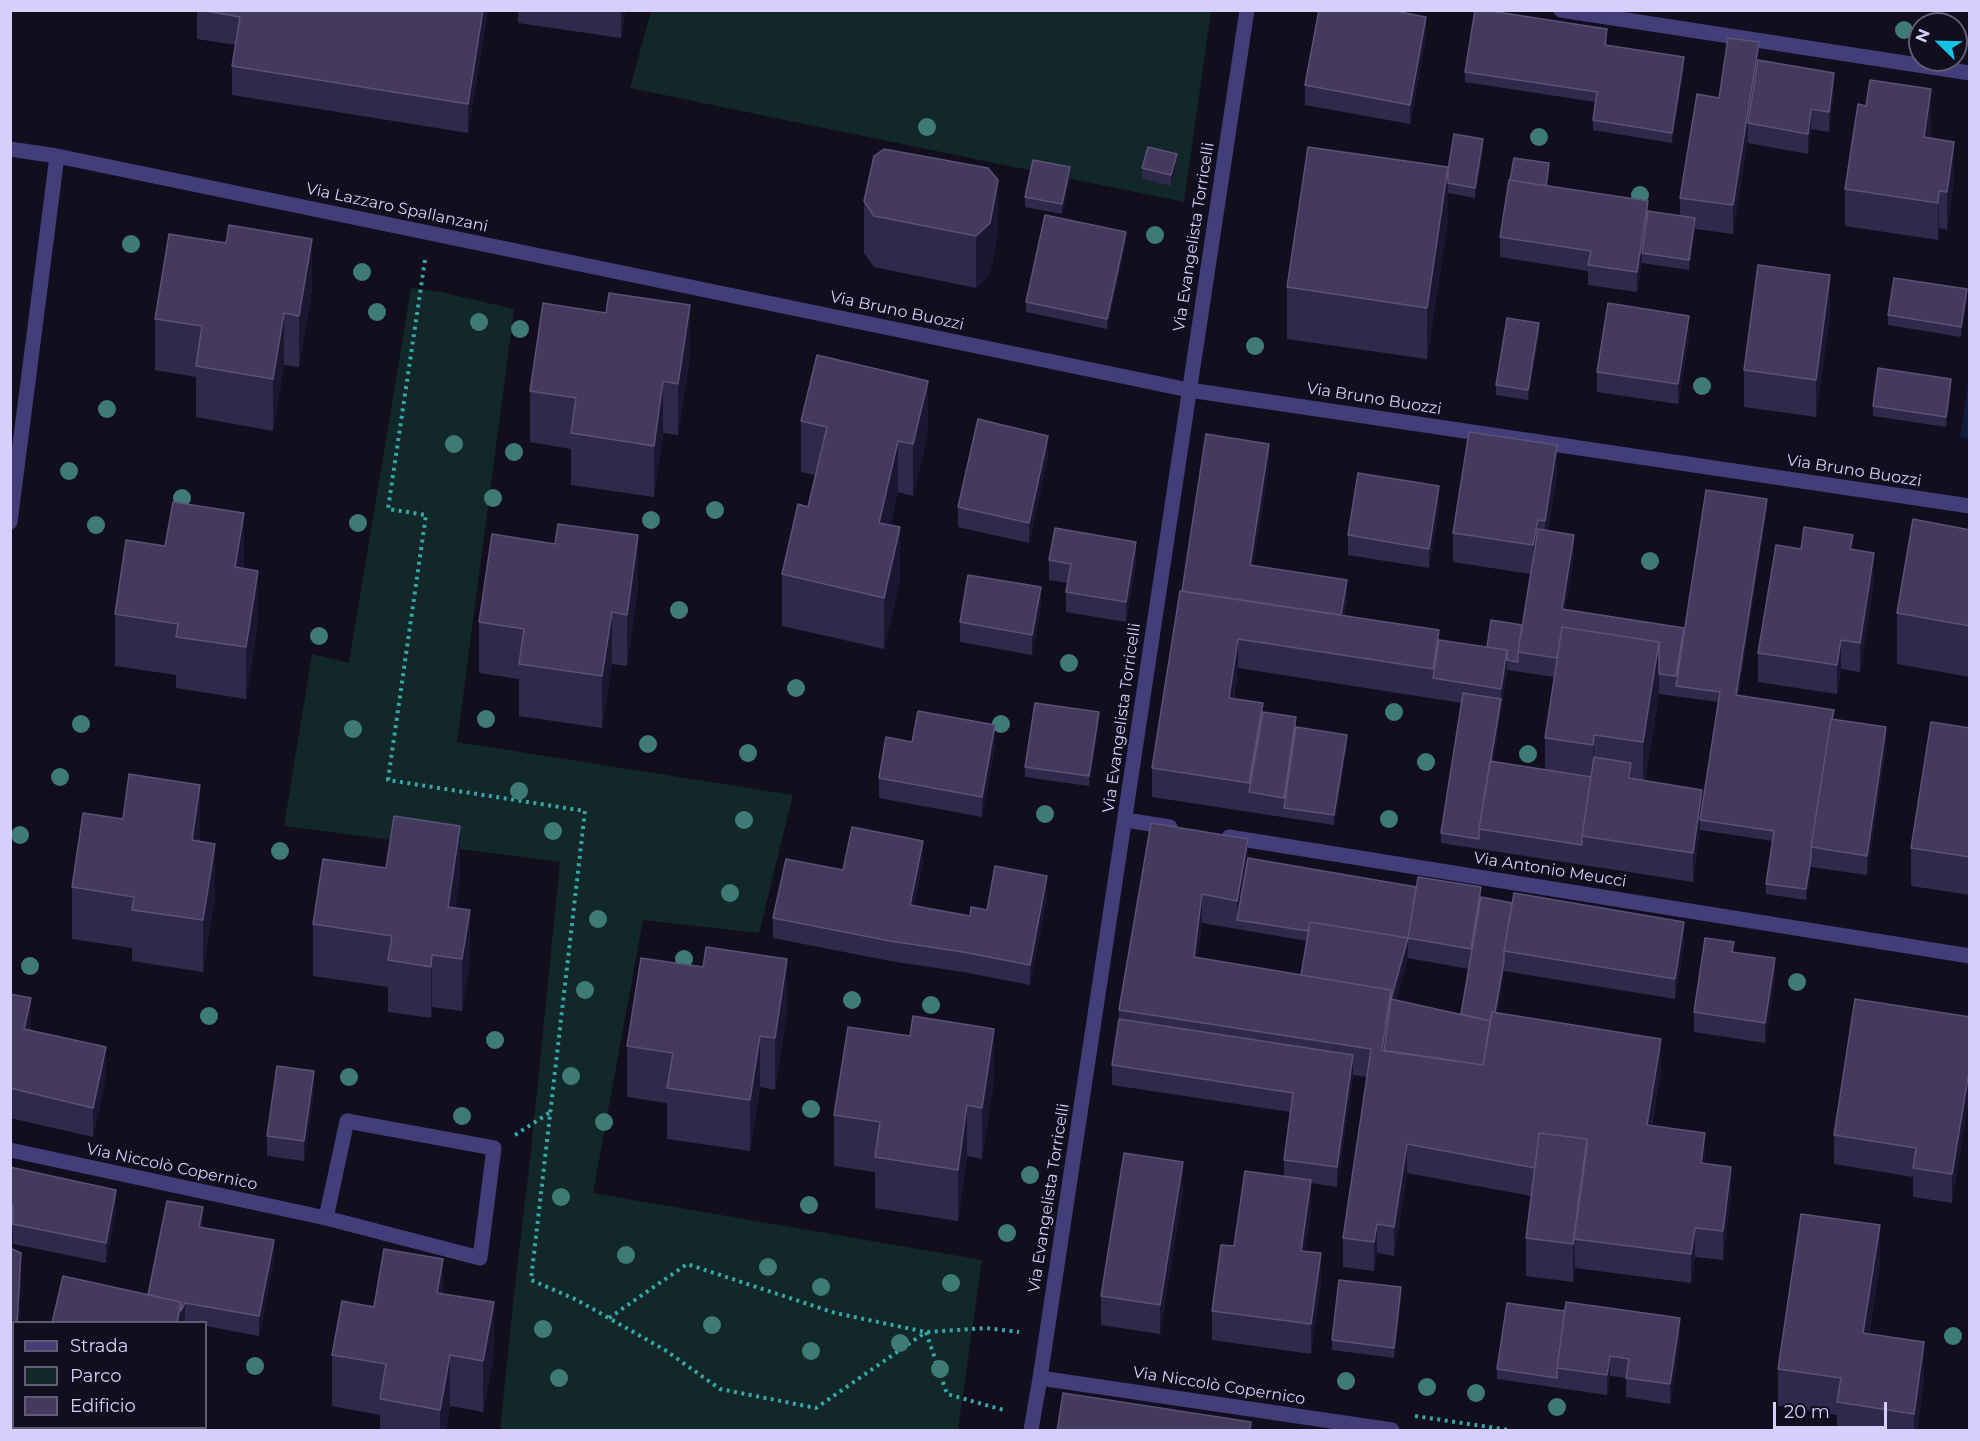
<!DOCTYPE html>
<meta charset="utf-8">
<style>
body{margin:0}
#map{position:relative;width:1980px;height:1441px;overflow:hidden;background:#120e1e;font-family:Montserrat,sans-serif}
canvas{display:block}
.frame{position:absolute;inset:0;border:12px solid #d7cffb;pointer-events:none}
.legend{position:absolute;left:12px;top:1321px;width:195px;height:108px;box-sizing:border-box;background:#120e1e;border:2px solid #615b76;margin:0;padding:8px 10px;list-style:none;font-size:18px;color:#d7cffb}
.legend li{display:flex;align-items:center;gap:12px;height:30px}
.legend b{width:30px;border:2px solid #615b76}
.north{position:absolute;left:1908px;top:12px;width:60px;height:60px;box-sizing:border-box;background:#120e1e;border:2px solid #615b76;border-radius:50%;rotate:293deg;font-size:16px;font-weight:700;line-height:24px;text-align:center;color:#d7cffb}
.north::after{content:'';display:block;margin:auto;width:21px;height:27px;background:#13c2e4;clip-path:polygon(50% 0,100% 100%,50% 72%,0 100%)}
.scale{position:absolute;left:1773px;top:1402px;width:114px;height:27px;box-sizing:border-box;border:3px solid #d7cffb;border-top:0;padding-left:8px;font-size:18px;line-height:21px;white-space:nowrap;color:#d7cffb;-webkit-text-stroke:4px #120e1e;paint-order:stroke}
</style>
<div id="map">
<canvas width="1980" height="1441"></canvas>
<div class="frame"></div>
<ul class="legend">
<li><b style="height:8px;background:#433d7a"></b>Strada</li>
<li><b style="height:16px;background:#122728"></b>Parco</li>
<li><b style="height:16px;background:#433a5e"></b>Edificio</li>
</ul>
<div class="north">N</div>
<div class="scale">20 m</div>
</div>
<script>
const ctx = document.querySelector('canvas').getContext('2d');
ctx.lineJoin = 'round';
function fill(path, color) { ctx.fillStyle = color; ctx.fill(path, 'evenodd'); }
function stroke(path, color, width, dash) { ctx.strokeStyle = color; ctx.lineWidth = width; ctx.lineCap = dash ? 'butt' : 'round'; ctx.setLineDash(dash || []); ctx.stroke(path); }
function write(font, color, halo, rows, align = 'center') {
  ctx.font = font + ' Montserrat,sans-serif'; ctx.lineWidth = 4.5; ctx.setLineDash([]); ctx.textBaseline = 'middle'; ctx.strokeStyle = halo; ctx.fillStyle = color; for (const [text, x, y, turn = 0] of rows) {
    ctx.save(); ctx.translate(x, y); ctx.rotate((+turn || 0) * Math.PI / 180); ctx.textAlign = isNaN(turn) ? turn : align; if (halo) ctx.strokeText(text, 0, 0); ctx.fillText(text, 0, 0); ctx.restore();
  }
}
fill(new Path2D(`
 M651,11h560l-27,191 -554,-114z
 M411,288l30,4 73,17 -57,433 336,53 -34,138 -116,-13 -50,273 389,67 -24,170h-458l15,-145 16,-134 29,-289 -276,-36 28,-172 37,9z`), '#122728');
fill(new Path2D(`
 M1968,384h2l-1,55 -9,-2z`), '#0f1d3d');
stroke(new Path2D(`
 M425,260l-37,249 38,6 -38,265 197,31 -54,469 46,20 88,50 55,39 96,19 110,-76 21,62 60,17
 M515,1135l34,-22
 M609,1318l78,-54 148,49 91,19 60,-4 33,4
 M1415,1416l94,14`), '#37a7a7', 4, [3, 4.5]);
stroke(new Path2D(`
 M1561,10l409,63
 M10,149l47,7 1132,234 781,116
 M10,522l47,-366
 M1126,820l44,7
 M1229,837l741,119
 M10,1150l316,68 154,40 14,-110 -147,-27 -21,97
 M1040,1378l352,52
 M1031,1430l9,-52 207,-1368`), '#433d7a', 15);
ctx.fillStyle = '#3e7b77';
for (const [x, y] of [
 [1904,30],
 [927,127],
 [1539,137],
 [1640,195],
 [1155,235],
 [131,244],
 [362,272],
 [377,312],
 [479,322],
 [520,329],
 [1255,346],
 [1702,386],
 [107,409],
 [454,444],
 [514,452],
 [69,471],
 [182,498],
 [493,498],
 [715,510],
 [651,520],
 [358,523],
 [96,525],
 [1650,561],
 [679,610],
 [319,636],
 [1069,663],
 [796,688],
 [1394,712],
 [486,719],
 [81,724],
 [1001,724],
 [353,729],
 [648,744],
 [748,753],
 [1528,754],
 [1426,762],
 [60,777],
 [519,791],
 [1045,814],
 [1389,819],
 [744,820],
 [553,831],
 [20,835],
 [280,851],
 [730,893],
 [598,919],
 [684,959],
 [30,966],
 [1797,982],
 [585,990],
 [852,1000],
 [931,1005],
 [209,1016],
 [495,1040],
 [571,1076],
 [349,1077],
 [811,1109],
 [462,1116],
 [604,1122],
 [1030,1175],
 [561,1197],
 [809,1205],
 [1007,1233],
 [626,1255],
 [768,1267],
 [951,1283],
 [821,1287],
 [712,1325],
 [543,1329],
 [1953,1336],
 [900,1343],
 [811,1351],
 [255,1366],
 [940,1369],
 [559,1378],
 [1346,1381],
 [1427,1387],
 [1476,1393],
 [1557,1407]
]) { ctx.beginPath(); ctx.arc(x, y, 9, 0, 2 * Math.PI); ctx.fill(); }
fill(new Path2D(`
 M197,10h291l-20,123 -236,-38v-29l4,-21 -39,-6z
 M518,10h107l-4,28 -103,-15z
 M1426,37l-16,87 -105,-19v-20z
 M1607,40l-1,5 78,22 -12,76 -79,-13v-10l2,-18 -130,-20v-10z
 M1759,61l75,32 -5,39 -18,-3 -3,25 -60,-11v-6l-15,97 -38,-5 -6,41 -47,-7v-2l-5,31 -49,-7v-14l-88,-14v-20l49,-63 -2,12 101,25 32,5v-18l39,-100z
 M1931,127l-1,11 24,41 -7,51 -8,-2 -1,12 -93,-14v-37z
 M1483,149l-8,49 -27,-5v26l-21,140 -140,-20v-52l161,-120z
 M1177,164l-6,22 -29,-8v-10z
 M1070,177l-8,37 -37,-7v-10z
 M864,201l134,31 -8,42 -14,14 -102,-21 -10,-14z
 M1126,242l-19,87 -81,-17v-10z
 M312,290l-13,77 -15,-2 -11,66 -77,-14v-40l-41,-7v-51z
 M1967,300l-6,37 -73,-12v-10z
 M1830,312l-14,105 -72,-10v-37z
 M1539,333l-11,67 -32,-5v-10z
 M1689,336l-11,68 -81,-12v-20z
 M690,356l-12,79 -15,-2 -9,64 -83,-12v-36l-41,-7v-51z
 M1951,390l-5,37 -73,-11v-10z
 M801,421l127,11 -15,64 -15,-4 -8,33 10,54 -16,70 -102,-23v-52l26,-67 7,-32 -14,-3z
 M1048,456l-19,87 -71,-16v-20z
 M1269,464l-16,101 94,35 -3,16 95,24 48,7 35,-22 8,-51 -77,-12v-29l104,-59 -9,57 26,23 -9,55 119,28 83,-128 -29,186 96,24 52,28 -19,128 -56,-8 -5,33 -40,-6v-10l7,-43 -73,-11 -7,52 -252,-39v-10l21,-130 -224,-35 -4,31 62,28 51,18 -13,80 -182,-28v-29l30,-177zM1507,670l47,7 -9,61v32l-52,-8zM1659,694l59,8 -16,106 -57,-27z
 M1439,506l-10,62 -81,-13v-20z
 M1970,530v147l-73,-13v-51z
 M1801,549l52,1 21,32 -14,90 -19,-3 -4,25 -79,-12v-29z
 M1049,560l87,2 -10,60 -60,-10v-20l2,-9 -19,-3z
 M244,564l-1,4 15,54 -12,77 -70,-11v-13l-61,-9v-52z
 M638,587l-11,79 -15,-2 -10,64 -83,-12v-37l-40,-6v-51z
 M1041,607l-9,48 -72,-13v-20z
 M1099,722l-10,64 -64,-9v-10z
 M1970,728v167l-59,-9v-38z
 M912,742l83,3 -13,72 -103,-19v-20z
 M1151,823l97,35 233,39 203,45 -9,57 -171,-28 -7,42 164,55 -9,58 53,38 26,32 -8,64 -28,-3 -4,26 -116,-15 -2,14 -47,-6v-38l5,-42 -124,-23 -13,83 -17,-3 -3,18 -31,-4v-29l24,-161 -14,-2 -16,112 -26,-4v26l-6,42 16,31 -10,72 -99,-14v-29l22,-65 50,-69v-17l6,-48 -178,-27v-20l7,-46v-9zM1202,923l105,18 -6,34 -104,-17zM1408,958l61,11 -8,45 -65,-13z
 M200,837v4l15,54 -12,77 -71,-11v-13l-60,-9v-52z
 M923,861l-9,44 56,11 17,-6 60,-14 -17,89 -67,-13 -73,-11 -117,-23v-20l70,-48z
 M386,868l74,9 -5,31 15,53 -8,50 -30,-4 -1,11 -43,-6v-25l-75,-11v-52z
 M1734,952l41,25 -10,66 -71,-11v-20z
 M10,994l21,33v3l75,46 -13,61 -83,-19z
 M787,1011l-12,79 -15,-3 -10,64 -83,-12v-36l-40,-6v-51z
 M1970,1017l-18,186 -39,-6v-20l-79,-13v-29z
 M994,1080l-12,79 -15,-3 -9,65 -83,-13v-36l-41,-6v-51z
 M314,1091l-10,70 -37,-5v-20z
 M10,1167l106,43 -10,53 -93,-19v-7l-1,12 9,33 -2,41h-5v55l-4,-1z
 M1183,1191l-23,143 -59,-9v-29z
 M203,1227l71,33 -15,76 -53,-10v-3h-154l96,-29z
 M1880,1263l-11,71 55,45 -7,52h-80v-16l-59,-9v-37z
 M443,1294l51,60 -11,58 -33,-6 -4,25h-66v-16l-48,-9v-51l42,-48z
 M1401,1297l-7,61 -62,-8v-10z
 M1680,1338l-10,66 -44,-7v-19l-16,-2 -3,19 -110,-16v-10z`), '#31294b');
fill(new Path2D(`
 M483,10h5l-20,123v-29z
 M621,10h4l-4,28z
 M1426,17v20l-16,87v-19z
 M1759,42v30l-11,51v14l-15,97v-29z
 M1684,57v10l-12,76v-10z
 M1834,73v20l-5,39v-20z
 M1931,89v38l-7,48v-38z
 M1811,109v20l-3,25v-20z
 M1483,139v10l-8,49v-10z
 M1954,142v37l-7,51v-38z
 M1177,154v10l-6,22v-11z
 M1549,163v11l-5,32v-10z
 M1070,167v10l-8,37v-10z
 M1448,167v52l-21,140v-51z
 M998,180v52l-8,42 -14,14v-52z
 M1939,191v37l-1,12v-37z
 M1648,201v20l-6,32v8l-5,31v-20z
 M1695,218v10l-6,42v-10z
 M1126,232v10l-19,87v-10z
 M312,239v51l-13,77v-51z
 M1830,275v37l-14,105v-37z
 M1967,289v11l-6,37v-10z
 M690,305v51l-12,79v-51z
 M284,313v52l-11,66v-52z
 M1689,316v20l-11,68v-20z
 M1539,323v10l-11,67v-10z
 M1951,379v11l-5,37v-10z
 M663,381v52l-9,64v-51z
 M928,381v51l-15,64v-52z
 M1048,436v20l-19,87v-20z
 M898,441v51l-19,82v-51z
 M1269,444v20l-19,121v-20z
 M1557,445v29l-12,76v-29z
 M1439,486v20l-10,62v-19z
 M1767,499v10l-31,196v-10z
 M244,513v51l-9,55v-52z
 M1538,520v29l-5,26v-30z
 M900,527v52l-16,70v-51z
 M638,535v52l-11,79v-51z
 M1574,535v19l-12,75v-20z
 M1853,535v29l-3,-15z
 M1136,542v20l-10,60v-20z
 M1874,553v29l-14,90v-29z
 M258,571v51l-12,77v-52z
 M1347,580v20l-8,44v-20z
 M1041,587v20l-9,48v-20z
 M612,612v52l-10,64v-52z
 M1684,628v19l-8,39v-10z
 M1439,630v29l-6,19v-9z
 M1238,639v29l-9,59v-29z
 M1841,640v29l-4,25v-29z
 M1659,642v52l-16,100v-52z
 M1507,650v20l-25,160h-1l20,-131v-10z
 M1263,703v29l-14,60v-9z
 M1099,712v10l-10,64v-10z
 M1296,717v20l-12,71v10v-20z
 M995,725v20l-13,72v-20z
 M1886,727v20l-19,128v-19z
 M1347,735v10l-13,80v-10z
 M1594,735v51l-1,-9v-32z
 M1631,763v29l-2,-14z
 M200,785v52l-8,55v-52z
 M1702,790l-1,30h-1v10l-7,52v-29z
 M460,826v51l-12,81v-51z
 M1248,839v29l-11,52v-19z
 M923,841v20l-13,63v-19z
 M215,844v51l-12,77v-52z
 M1811,858v9l-5,33v-11z
 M1047,876v20l-17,89v-20z
 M1481,887v20l-10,62v-20z
 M1202,894v29l-8,64v-30z
 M470,910v51l-8,50v-52z
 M1684,922v20l-9,57v-20z
 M1408,938v20l-17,61 -9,41v-10l9,-60z
 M432,955v52l-1,11v-51z
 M1775,958v19l-10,66v-20z
 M787,959v52l-12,79v-52z
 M1504,961v10l-21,123v-20z
 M31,998v29l-7,31v-29z
 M994,1029v51l-12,79v-51z
 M760,1036v51l-10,64v-51z
 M1661,1039v29l-14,86v-29z
 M106,1047v29l-13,61v-29z
 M1353,1055v20l-16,112v-20z
 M1970,1066v29l-18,108v-29z
 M314,1071v20l-10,70v-20z
 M967,1105v51l-9,65v-51z
 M1705,1133v29l-4,30v-29z
 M1587,1139v38l-13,62 1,29 -2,14v-38z
 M1407,1144v29l-13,83v-29z
 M1183,1162v29l-23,143v-29z
 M1731,1167v29l-8,64v-29z
 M1311,1180v29l-10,71v-29z
 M116,1190v20l-10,53v-20z
 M13,1206v31l-3,40v-29z
 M203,1207v20h-4z
 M1377,1224v29l-3,18v-29z
 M1880,1225v38l-17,107v-37z
 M1695,1228v29l-4,26v-29z
 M274,1240v20l-15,76v-20z
 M21,1253v29l-2,41h-2z
 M1321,1253v29l-10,72v-30z
 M443,1259v52l-6,-18z
 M1401,1287v10l-7,61v-10z
 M181,1302l4,1v19l-8,1z
 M494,1302v52l-11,58v-51z
 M1680,1318v20l-10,66v-20z
 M1924,1342v37l-7,52h-3v-17z
 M450,1355v51l-4,25h-6v-21z
 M1610,1356v20l-3,19v-20z`), '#1d1631');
const building = new Path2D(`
 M200,10h283l-15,94 -236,-38 8,-49z
 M1319,10h70l37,7 -16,88 -105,-20z
 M1475,10h9l123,19 -2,16 79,12 -12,76 -79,-13 4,-28 -132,-20z
 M1728,38l31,4 -26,163 -53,-7 17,-104 22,4z
 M1758,60l76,13 -5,39 -18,-3 -3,25 -60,-11z
 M1870,80l61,9 -7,48 30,5 -7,50 -8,-1 -1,12 -93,-14 13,-85 8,2z
 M1454,134l29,5 -8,49 -27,-5v-13z
 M1148,147l29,7 -6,21 -29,-7z
 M1308,147l140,20 -21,141 -140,-21z
 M884,149l104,19 10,12 -8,43 -14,13 -102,-20 -10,-15 10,-45z
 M1514,158l35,5 -3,23 -36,-6z
 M1033,160l37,7 -8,37 -37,-7z
 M1509,180l139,21 -11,71 -49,-7 3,-14 -91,-14z
 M1648,211l47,7 -6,42 -47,-7z
 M1045,215l81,17 -19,87 -81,-17z
 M229,225l83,14 -13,77 -15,-3 -11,66 -77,-13 6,-40 -47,-7 14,-85 57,9z
 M1758,265l72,10 -14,105 -72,-10z
 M1894,278l73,11 -6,38 -73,-12z
 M609,293l81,12 -12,79 -15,-3 -9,65 -83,-13 5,-35 -46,-7 13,-88 63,10z
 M1608,303l81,13 -11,68 -81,-12z
 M1507,318l32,5 -11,67 -32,-5z
 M817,355l111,26 -15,63 -15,-3 -19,82 21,4 -16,71 -102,-24 16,-70 10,3 19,-80 -26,-6z
 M1878,368l73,11 -5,38 -73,-11z
 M978,419l70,17 -19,87 -71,-16z
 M1469,432l88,13 -12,76 -7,-1 -5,25 -80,-12z
 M1206,434l63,10 -19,121 97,15 -6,35 -159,-24z
 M1358,473l81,13 -10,63 -81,-14z
 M1706,490l61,9 -31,196 98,15 -2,9h-1l-20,128v11l-5,31 -40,-5 8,-53 -74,-11 20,-128 -44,-6z
 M173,502l71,11 -9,54 23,4 -12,76 -70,-10 2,-13 -63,-10 11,-74 39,6z
 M1913,519l57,11v96l-73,-13z
 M558,524l80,11 -11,80 -15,-3 -10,64 -83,-12 5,-35 -45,-7 13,-88 63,10z
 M1804,527l49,8 -3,14 24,4 -14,90 -19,-3 -4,25 -79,-12 18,-108 25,4z
 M1055,528l81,14 -10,60 -60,-10 5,-28 -22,-4z
 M1538,529l36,6 -12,74 122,19 -8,48 -17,-2v-32l-97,-15 -5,31 -39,-6z
 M968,575l73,12 -9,48 -72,-13z
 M1180,591l259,39 -6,39 -195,-30 -9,59 34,5 -14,80 -97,-15z
 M1491,620l31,5 -4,27v10l-11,-2v-10l-20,-3z
 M1562,627l97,15 -16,100 -49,-7 -1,10 -48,-7z
 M1439,640l68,10 -6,39 -68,-11z
 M1463,693l38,6 -22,130v10l-38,-6z
 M1035,703l64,9 -10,64 -64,-9z
 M918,711l77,14 -13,72 -103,-19 7,-41 26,5z
 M1263,712l33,5 -12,81 -35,-6z
 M1831,719l55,8 -19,129 -56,-9z
 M1931,722l39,6v129l-59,-9z
 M1296,727l51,8 -13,80 -50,-7z
 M1594,757l37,6 -2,15 73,12 -9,63 -111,-17z
 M1490,761l101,16 -9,59v9l-103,-16z
 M129,774l71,11 -8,55 23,4 -12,76 -71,-10 2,-13 -62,-10 11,-74 40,6z
 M394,816l66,10 -12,81 22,3 -8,49 -30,-4 -1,12 -43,-7 4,-24 -79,-12 10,-65 63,9z
 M1151,823l97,16 -11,62 -35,-7 -8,63 197,33 -9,60 101,15 9,-53 169,27 -14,86 58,8 -4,30 30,4 -8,64 -28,-3 -4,26 -117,-15 13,-92v-8l-48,-6 -4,35 -128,-24 -13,83 -17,-3 -3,18 -31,-4 28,-189 -252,-39z
 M852,827l71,14 -13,64 60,11 1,-9 16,3 8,-44 52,10 -17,89 -67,-13 -73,-11 -117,-23 13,-59 57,11z
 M1248,858l168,29 -8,51 -98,-16 -2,9 -71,-11z
 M1418,877l63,10 -10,62 -63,-11z
 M1514,893l170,29 -9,57 -171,-28z
 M1481,897l31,6 -8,48v10l-9,51h-3l-2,9 -29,-7z
 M1310,922l98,16 -17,61v-9l-90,-15z
 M1705,938l29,4 -2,10 43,6 -10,65 -71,-11z
 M706,947l81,12 -12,79 -15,-2 -10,64 -83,-12 6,-35 -46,-7 14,-88 62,9z
 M10,994l21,4 -7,31 82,18 -13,61 -83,-20z
 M1391,999l99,22 -7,44 -99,-14z
 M1855,999l115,18v49l-18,108 -39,-6 3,-20 -82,-13z
 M913,1016l81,13 -12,79 -15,-3 -9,65 -83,-13 5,-35 -46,-7 14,-88 62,9z
 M1119,1019l234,36 -16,112 -53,-7 9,-67 -181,-28z
 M277,1066l37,5 -10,70 -37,-5z
 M1539,1133l48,6 -14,105 -47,-6z
 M1124,1153l59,9 -23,143 -59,-9z
 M10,1167l106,23 -10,53 -93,-19v-18h-3z
 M1245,1171l66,9 -10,71 20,2 -10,71 -99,-13 9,-66 13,1z
 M167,1201l36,6 -4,20 75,13 -15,76 -74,-13 -4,8v-9l-33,-7z
 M10,1206h3l-3,42z
 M1801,1214l79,11 -17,108 61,9 -10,72 -77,-12 4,-24 -63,-9z
 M10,1248l11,5 -4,70h-3v26l-4,-1z
 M384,1249l59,10 -6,34 57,9 -11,59 -33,-6 -10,55 -60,-11 6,-35 -54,-9 10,-54 32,6z
 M63,1276l118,26 -4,21h-125z
 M1339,1280l62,7 -7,61 -62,-8z
 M1566,1302l114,16 -10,66 -44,-6 3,-19 -19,-3 -3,19 -50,-7z
 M1507,1303l58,8 -8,57v10l-60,-9z
 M11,1379l3,1v48h148l-1,3h-140l-11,-2v-45z
 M1063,1393l188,29 -1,9h-193z`);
fill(building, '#433a5e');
stroke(building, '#5a5277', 1.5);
write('16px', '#d7cffb', '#120e1e', [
 ["Via Lazzaro Spallanzani",397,208,12],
 ["Via Evangelista Torricelli",1194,237,-81],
 ["Via Bruno Buozzi",897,311,12],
 ["Via Bruno Buozzi",1374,399,9],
 ["Via Bruno Buozzi",1854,471,9],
 ["Via Evangelista Torricelli",1122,718,-82],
 ["Via Antonio Meucci",1550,870,9],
 ["Via Niccolò Copernico",172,1167,12],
 ["Via Evangelista Torricelli",1049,1198,-81],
 ["Via Niccolò Copernico",1219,1386,9]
]);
</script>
